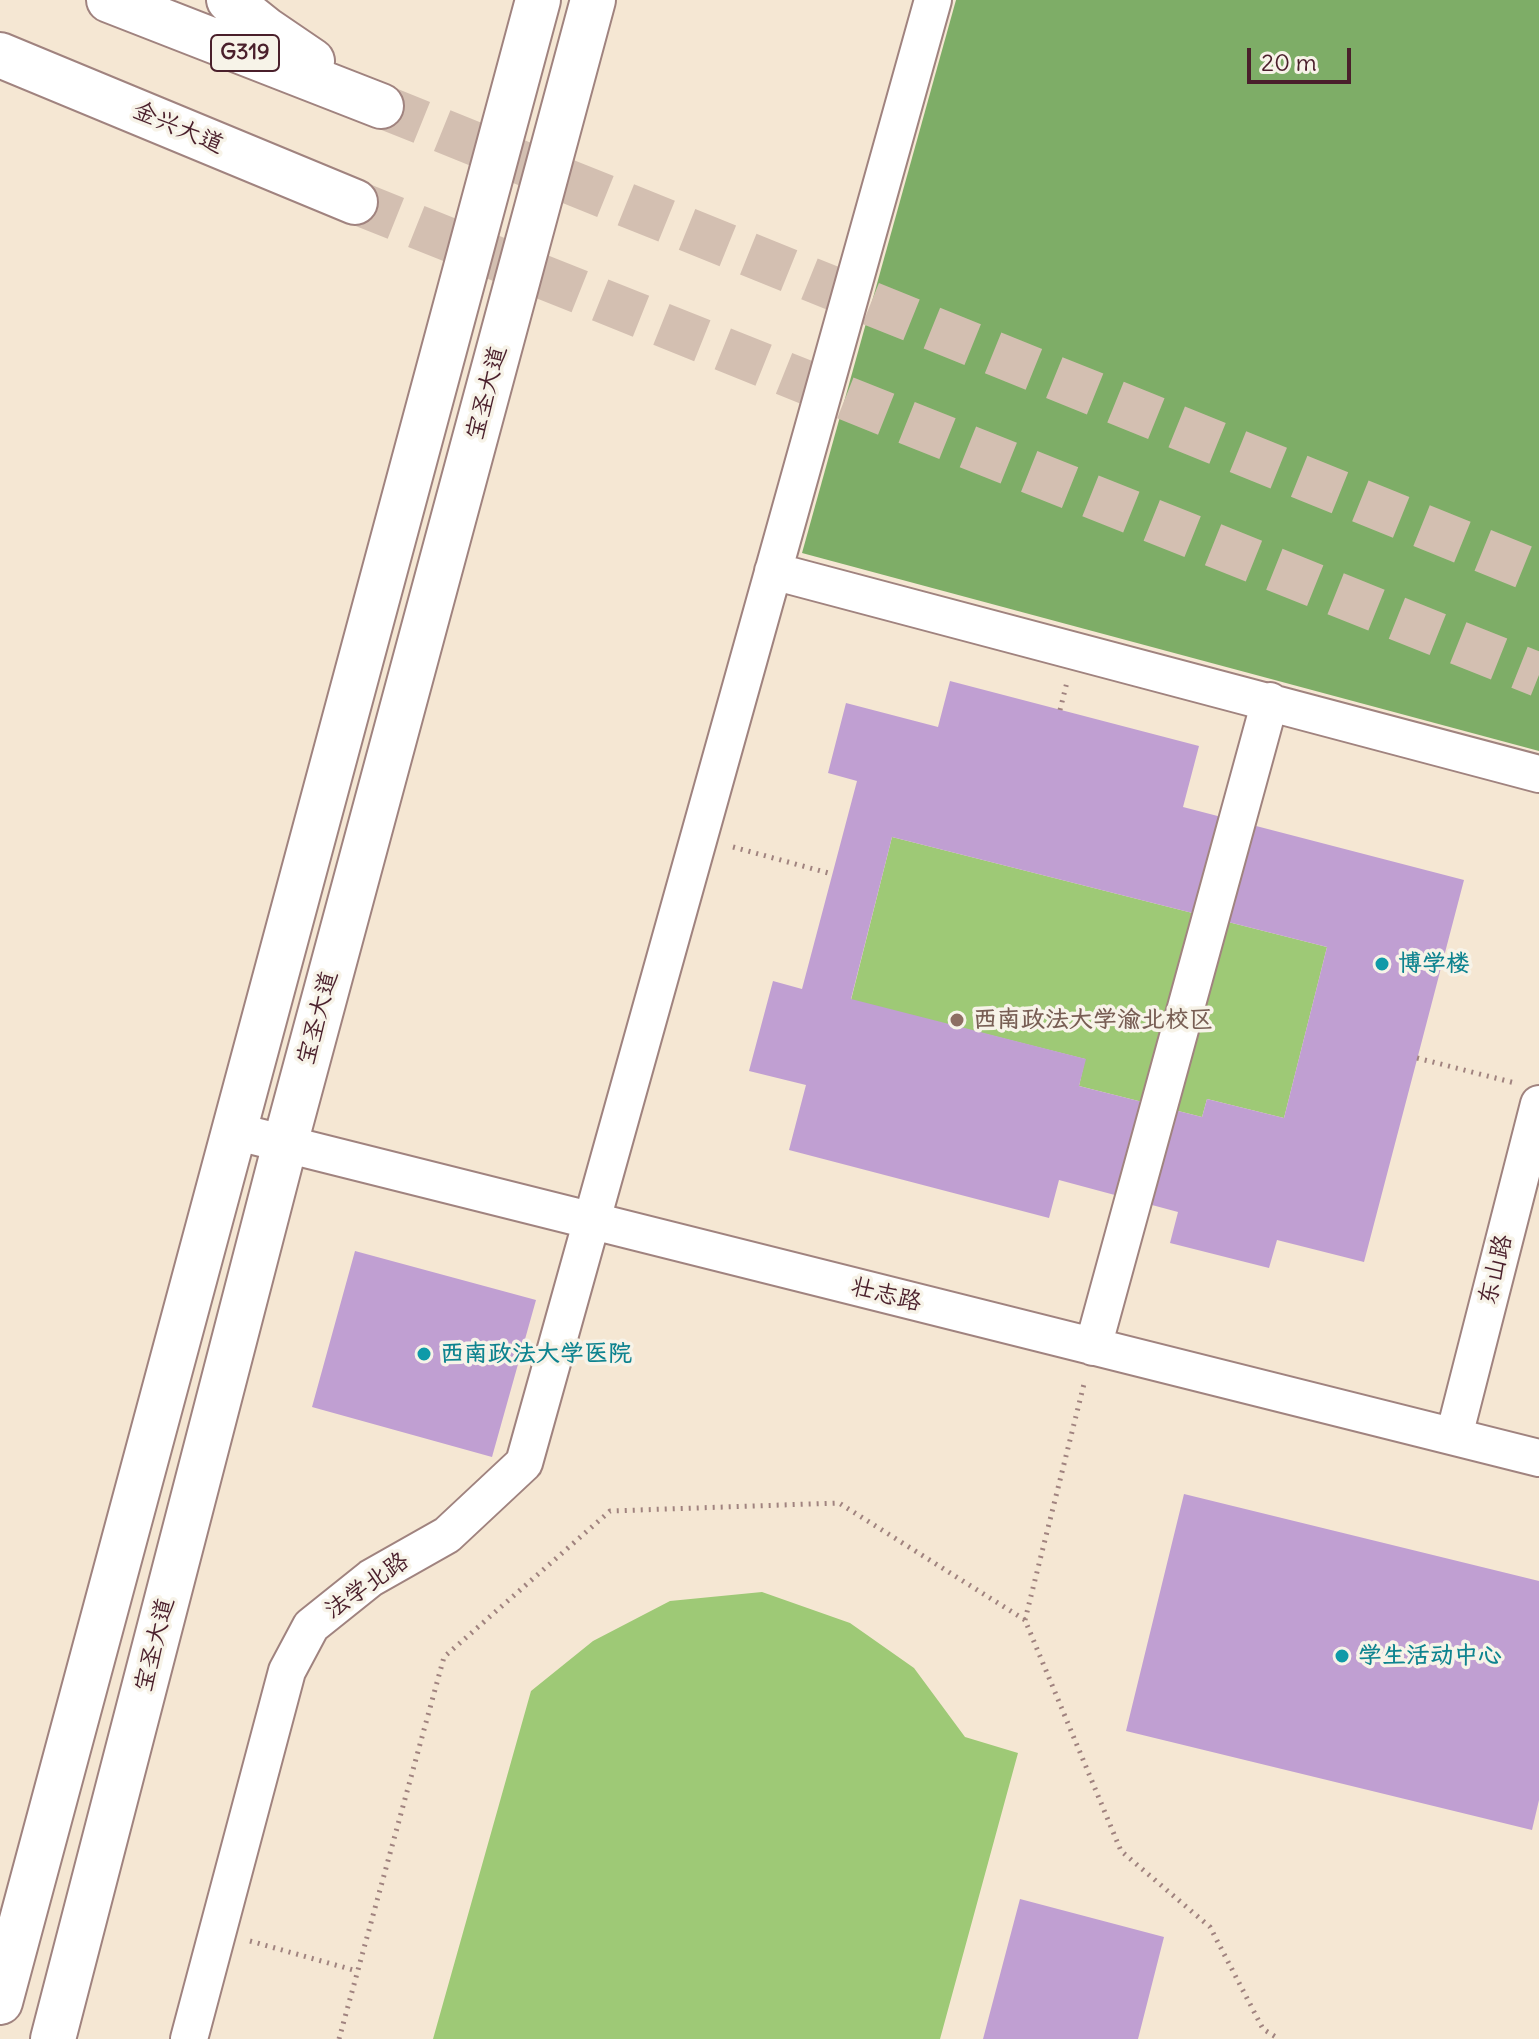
<!DOCTYPE html>
<meta charset="utf-8">
<style>
body{margin:0}
#map{position:relative;width:1539px;height:2039px;overflow:hidden;background:#f5e7d3;font-family:Delius,sans-serif}
canvas{display:block}
.scale{position:absolute;left:1247px;top:48px;width:104px;height:36px;box-sizing:border-box;border:4px solid #4a1f2b;border-top:0;padding-left:10px;font-size:24px;line-height:28px;white-space:nowrap;color:#4a1f2b;-webkit-text-stroke:6px #f7f3e8;paint-order:stroke}
</style>
<div id="map">
<canvas width="1539" height="2039"></canvas>
<div class="scale">20 m</div>
</div>
<script>
const ctx = document.querySelector('canvas').getContext('2d');
ctx.lineJoin = 'round';
function fill(path, color) { ctx.fillStyle = color; ctx.fill(path, 'evenodd'); }
function stroke(path, color, width, dash) { ctx.strokeStyle = color; ctx.lineWidth = width; ctx.lineCap = dash ? 'butt' : 'round'; ctx.setLineDash(dash || []); ctx.stroke(path); }
function write(font, color, halo, rows, align = 'center') {
  ctx.font = font + ' Delius,"LXGW WenKai TC",sans-serif'; ctx.lineWidth = 7; ctx.setLineDash([]); ctx.textBaseline = 'middle'; ctx.strokeStyle = halo; ctx.fillStyle = color; for (const [text, x, y, turn = 0] of rows) {
    ctx.save(); ctx.translate(x, y); ctx.rotate((+turn || 0) * Math.PI / 180); ctx.textAlign = isNaN(turn) ? turn : align; if (halo) ctx.strokeText(text, 0, 0); ctx.fillText(text, 0, 0); ctx.restore();
  }
}
fill(new Path2D(`
 M892,837l435,110 -43,171 -77,-19 -5,18 -123,-31 6,-27 -234,-59z
 M762,1592l88,31 64,45 51,69 53,16 -78,286h-507l98,-348 62,-50 77,-40z`), '#9ec976');
fill(new Path2D(`
 M956,0h583v751l-737,-198z`), '#7ead67');
fill(new Path2D(`
 M950,681l249,65 -16,61 281,73 -100,382 -87,-22 -8,28 -99,-25 8,-31 -119,-32 -10,38 -260,-68 17,-65 -57,-14 24,-90 29,8 55,-208 -29,-8 18,-70 92,24zM892,837l435,110 -43,171 -77,-19 -5,18 -123,-31 7,-27 -235,-60z
 M355,1251l181,49 -44,157 -180,-50z
 M1184,1494l355,87v219l-7,30 -406,-99z
 M1020,1899l144,38 -26,102h-155z`), '#c09fd2');
stroke(new Path2D(`
 M381,106l1158,467
 M355,202l1184,473`), '#d3bfb1', 44, [44, 22]);
const street = new Path2D(`
 M773,571l766,203
 M234,1131l1305,327
 M1093,1347l177,-646
 M1454,1436l85,-332
 M189,2039l98,-368 24,-45 60,-48 76,-43 77,-72 409,-1463`);
const secondary = new Path2D(`
 M0,2002l538,-2002
 M53,2039l232,-895 308,-1144`);
const highway = new Path2D(`
 M109,0l272,106
 M229,0l36,29 47,32
 M0,55l355,147`);
stroke(street, '#a0837f', 40);
stroke(secondary, '#a0837f', 48);
stroke(highway, '#a0837f', 48);
stroke(new Path2D(`
 M1060,710l7,-28
 M733,847l99,27
 M1417,1058l98,25
 M1025,1620l60,-240
 M250,1941l107,30
 M339,2039l105,-382 166,-146 229,-8 186,117 96,231 89,76 53,102 16,10`), '#a0837f', 5, [2, 6]);
stroke(street, '#fff', 36);
stroke(secondary, '#fff', 44);
stroke(highway, '#fff', 44);
for (const [x, y, r, color] of [
 [1382,964,8,"#0f9aa8"],
 [957,1020,8,"#8d6e63"],
 [424,1354,8,"#0f9aa8"],
 [1342,1656,8,"#0f9aa8"]
]) { const dot = new Path2D(); dot.arc(x, y, r, 0, 2 * Math.PI); ctx.fillStyle = color; ctx.fill(dot); stroke(dot, '#f7f3e8', 3); }
for (const [x, y, w] of [
 [245,53,68]
]) { const box = new Path2D(); box.roundRect(x - w / 2, y - 18, w, 36, 6); ctx.fillStyle = '#f7f3e8'; ctx.fill(box); stroke(box, '#4a1f2b', 2); }
write('bold 22px', '#4a1f2b', null, [
 ["G319",245,53]
]);
write('24px', '#4a1f2b', '#f7f3e8', [
 ["金兴大道",178,128,23],
 ["宝圣大道",487,393,-75],
 ["宝圣大道",318,1018,-75],
 ["东山路",1496,1270,-76],
 ["壮志路",886,1295,14],
 ["法学北路",367,1586,-35],
 ["宝圣大道",155,1645,-76]
]);
write('bold 24px', '#0d838f', '#f7f3e8', [
 ["博学楼",1398,964],
 ["西南政法大学医院",440,1354],
 ["学生活动中心",1358,1656]
], 'left');
write('bold 24px', '#785e54', '#f7f3e8', [
 ["西南政法大学渝北校区",973,1020]
], 'left');
</script>
